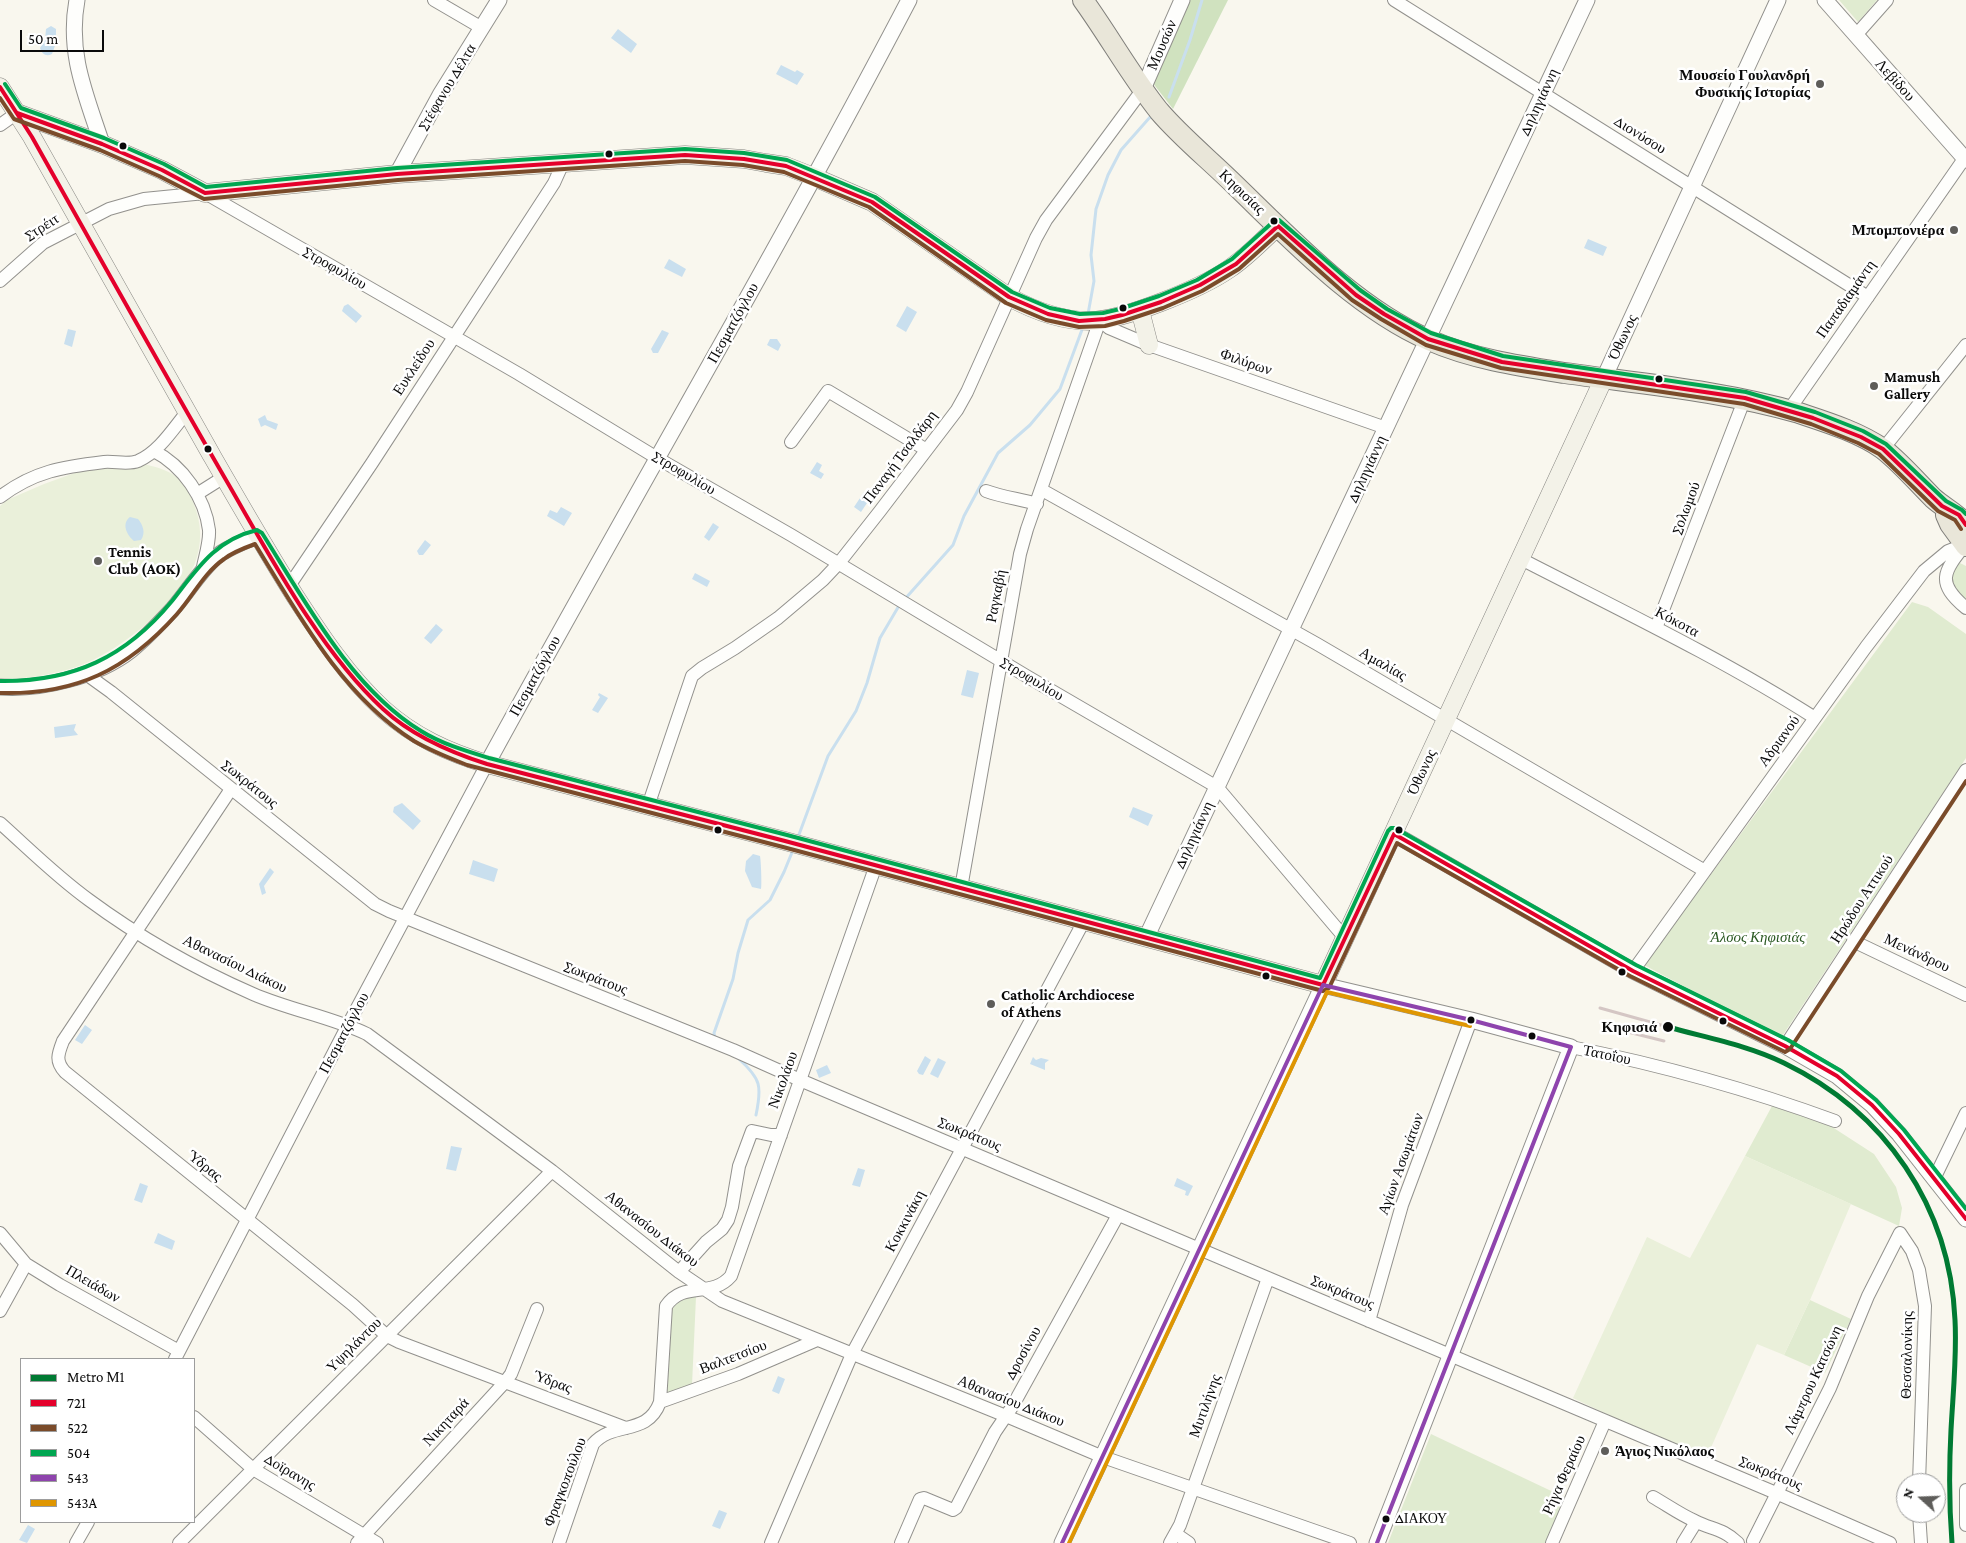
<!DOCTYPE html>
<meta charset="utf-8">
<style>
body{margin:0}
#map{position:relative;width:1966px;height:1543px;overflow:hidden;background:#f9f7ee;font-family:"Crimson Pro",serif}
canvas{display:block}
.legend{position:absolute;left:20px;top:1358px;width:175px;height:165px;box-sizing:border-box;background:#fff;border:1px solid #9d9d9d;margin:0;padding:6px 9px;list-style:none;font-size:15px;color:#0a0a0a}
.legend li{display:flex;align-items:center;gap:10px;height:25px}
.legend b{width:25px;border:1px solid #9d9d9d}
.north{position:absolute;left:1896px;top:1473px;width:50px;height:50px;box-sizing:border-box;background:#fff;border:1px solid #9d9d9d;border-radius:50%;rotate:290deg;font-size:14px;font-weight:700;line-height:20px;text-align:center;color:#0a0a0a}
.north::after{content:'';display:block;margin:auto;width:18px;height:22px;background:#5e5d5a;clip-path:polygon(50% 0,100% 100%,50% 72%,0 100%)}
.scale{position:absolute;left:20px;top:30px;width:84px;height:22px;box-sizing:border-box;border:2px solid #0a0a0a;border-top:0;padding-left:6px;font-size:15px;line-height:18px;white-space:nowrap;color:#0a0a0a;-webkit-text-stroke:4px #fff;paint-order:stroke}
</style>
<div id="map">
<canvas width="1966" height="1543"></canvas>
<ul class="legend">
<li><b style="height:6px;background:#007a33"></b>Metro Μ1</li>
<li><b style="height:6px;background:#e4002b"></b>721</li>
<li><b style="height:6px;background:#7a4b2a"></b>522</li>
<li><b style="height:6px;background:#00a651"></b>504</li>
<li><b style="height:6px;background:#8e44ad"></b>543</li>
<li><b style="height:6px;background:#df9601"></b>543A</li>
</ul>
<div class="north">N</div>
<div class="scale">50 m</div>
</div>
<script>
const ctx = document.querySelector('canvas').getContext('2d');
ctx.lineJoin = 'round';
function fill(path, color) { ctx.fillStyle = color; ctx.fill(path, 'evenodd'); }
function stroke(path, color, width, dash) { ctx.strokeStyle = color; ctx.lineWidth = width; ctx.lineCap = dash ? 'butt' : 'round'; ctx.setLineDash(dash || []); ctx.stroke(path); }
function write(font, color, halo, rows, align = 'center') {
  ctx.font = font + ' "Crimson Pro",serif'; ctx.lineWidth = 5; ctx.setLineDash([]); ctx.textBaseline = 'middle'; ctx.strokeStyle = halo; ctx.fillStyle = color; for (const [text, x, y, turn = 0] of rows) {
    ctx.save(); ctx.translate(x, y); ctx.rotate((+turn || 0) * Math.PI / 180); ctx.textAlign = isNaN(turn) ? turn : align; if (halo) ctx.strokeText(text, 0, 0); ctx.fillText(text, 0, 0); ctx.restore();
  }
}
fill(new Path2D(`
 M1839,0h38l-19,22z
 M1960,563l6,3v36l-9,-8 -6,-17 5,-11z
 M1912,602l16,5 38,27v124l-185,280 -137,-73z
 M1772,1106l54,17 48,31 22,33 6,21 -3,18 -154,-70z
 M688,1297h8l-4,88 -25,8 4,-82 4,-7z
 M1810,1300l41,19 -26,54 -41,-18z
 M1431,1434l135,64 -20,45h-158z`), '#e0ebd0');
fill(new Path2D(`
 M1187,0h41l-55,109 -21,-27z`), '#d0e2bf');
fill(new Path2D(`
 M139,463c33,7 46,13 57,47 7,20 5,43 -5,62 -18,36 -75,81 -112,94 -26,9 -53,13 -79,13v-173l7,-6 37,-16 36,-13z
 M1745,1156l106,48 -41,96 -26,55 -27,-11 -52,117 -132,-63 74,-161 43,21z`), '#eaf0da');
fill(new Path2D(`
 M51,26l5,3v14l-4,11c-6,3 -10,0 -12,-6l5,-8 1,-11z
 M618,29l19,15 -6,9 -20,-15z
 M781,65l14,7 2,-2 7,4 -7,11 -21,-11z
 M1588,239l19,8 -4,9 -19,-8z
 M669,259l17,10 -4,8 -18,-9z
 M348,304l14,12 -6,7 -14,-12 2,-5z
 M907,306l10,6 -11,20 -10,-6z
 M68,329l8,2 -4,16 -8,-3z
 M662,330l7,3 -11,20h-5l-2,-4z
 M770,339h7l4,6 -3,6 -11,-6z
 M265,415l2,5 11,4 -2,6 -11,-5 -4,2 -3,-8z
 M817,462l5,3 -3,6 5,3 -3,5 -11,-6z
 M864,492l5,1 2,4 -10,15 -7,-5z
 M561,507l11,6 -8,13 -17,-10 3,-6 7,3z
 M130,517l8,2c5,6 8,14 3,21l-7,1c-7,-6 -13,-17 -4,-24z
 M713,523l6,4 -10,14 -5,-4z
 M425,540l6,5 -8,10h-4l-2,-4z
 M695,573l15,8 -3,6 -15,-8z
 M436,624l7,6 -12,14 -7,-6z
 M967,670l12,3 -6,25 -12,-3z
 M599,693l9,5 -10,15 -6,-3 8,-13 -2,-2z
 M76,724l-2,6 4,5 -23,3 -1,-11z
 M402,803l19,18 -8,9 -20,-18 1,-5z
 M1133,807l20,8 -5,11 -19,-9z
 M753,854l7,2c1,4 2,31 1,33l-9,-2 -7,-16 1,-10z
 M473,860l25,9 -4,13 -25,-8z
 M270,868l4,4 -10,14 2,7 -4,2 -3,-11z
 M85,1025l7,5 -10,14 -7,-4z
 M925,1056l6,4 -8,15 -4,-1 -2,-3z
 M1033,1057l3,3 5,-2 8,2 -4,3v7l-15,-6z
 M938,1058l8,4 -8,16 -8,-4z
 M827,1065l4,8 -12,5 -3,-8z
 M451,1146l11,2 -6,23 -10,-2z
 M858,1168l7,2 -5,17 -8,-2z
 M1177,1178l16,8 -5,10 -3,-1 1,-4 -12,-5z
 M140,1183l8,3 -6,17 -8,-3z
 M158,1233l17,8 -3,9 -18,-7z
 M778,1376l7,3 -6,15 -7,-3z
 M719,1510l8,3 -7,16 -8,-3z
 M28,1525l7,4 -8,14 -8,-3z`), '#c9dfee');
stroke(new Path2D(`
 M1169,97l21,-57 12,-40
 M1088,314l6,-33 -3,-26 5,-46 12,-34 13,-25 30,-34
 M904,600l49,-55 11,-29 34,-63 32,-28 30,-36 23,-62
 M797,840l31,-84 28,-45 11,-28 13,-45 20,-34
 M715,1039l-1,-6 19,-54 5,-26 10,-33 22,-20 14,-28 9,-22
 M739,1059c22,20 23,27 17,56`), '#c9dfee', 3);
const minor = new Path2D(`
 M434,0l48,28
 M1394,0l474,297
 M1856,35l31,-35
 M0,125l17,-12
 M0,281l43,-38 66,-34 35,-10 61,-6 314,181 138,84 134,77 237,142 189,110 128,151
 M1789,410l177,-254
 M791,442l37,-51 97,58
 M1883,449l83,-104
 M154,451c29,15 51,47 55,79 1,13 -5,29 -7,42
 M1042,490l275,154 388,227
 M986,491c17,6 33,8 51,13
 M197,494l27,-17
 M0,497c34,-26 63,-30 104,-35 11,-1 24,3 34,-1 21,-9 35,-32 49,-49
 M1965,545c-22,27 -29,38 1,63
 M1521,559c99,51 200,99 294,159
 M289,586l83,-123 182,-280 9,-20
 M1656,628l89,-230
 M86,674l25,18 264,212 14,7 344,139 67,30 976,413 114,50
 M231,789l-168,252c-5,13 -8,20 2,31l288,233 34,31 12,6 227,86
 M648,806l44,-130 10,-8 33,-20 43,-30 45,-38 16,-17 41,-52 77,-101 10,-18 69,-154 10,-18 97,-131
 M0,823c29,26 57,54 89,77 50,37 107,69 164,94 37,16 78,23 114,40l185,137 127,101 43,29 284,115 97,41 247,86
 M961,888l59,-334 7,-25 73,-209 9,8 40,17 237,83
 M1853,941l113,54
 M1633,971l233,-324 58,-76 24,-20 18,-7
 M1785,1046l181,-276
 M1571,1047c90,18 177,42 264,74
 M1934,1179l32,-66
 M0,1233l26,31 34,21 119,66
 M679,1272l27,-30 16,-13 6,-9 4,-13 7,-41 13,-35 19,4h10
 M0,1311l26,-47
 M1369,1321l33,-116 69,-185
 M175,1359l173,-334 139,-261
 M660,1402l78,-28 79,-34
 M194,1417l59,52 124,74
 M1966,1490v35
 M1653,1497c14,8 28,18 42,24 18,9 27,7 43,22
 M1919,1513l2,30
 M1176,1534l13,9
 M1753,1541l77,-153 38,-92 32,-63 12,18 7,19 6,36 -6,177
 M76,1543l12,-21
 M179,1543l373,-372
 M357,1543l148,-161 6,-8 26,-65
 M559,1543l34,-99c21,-24 54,-7 67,-42l6,-96c18,-26 45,-7 65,-30l145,-411
 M771,1543l81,-189 232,-433
 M901,1543l19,-44 4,-1 29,12 3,-2 39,-76 17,-25 106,-192
 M1170,1543l10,-18 88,-247
 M1552,1543l53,-122
 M1683,1543l13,-21`);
const tertiary = new Path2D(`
 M77,0c-10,53 9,95 25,144
 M1825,0l141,160
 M1143,89l39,-89
 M397,174l43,-79 59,-95
 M1604,378l174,-378
 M0,687c42,3 98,-11 131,-37 15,-12 28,-26 41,-40 15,-17 27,-38 44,-53 12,-10 28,-15 41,-21
 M487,764c139,-255 287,-506 422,-764
 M1394,834l239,137 152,75 52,30 35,29 27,29 67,85
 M1146,938l441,-938
 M1062,1543l261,-558 148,35 100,27 -194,496`);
const secondary = new Path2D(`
 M0,87l32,50c60,107 120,213 180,319 27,47 54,94 83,140 26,40 53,81 88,113 31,28 65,43 104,55l298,77 538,144 281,-607
 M17,113l85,31 60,26 43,23 192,-19 288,-19 59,4 22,4 20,3 28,11 58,25 137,95c24,13 53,24 81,24 34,-1 110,-32 139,-52 18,-12 33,-28 49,-43
 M1140,310l9,35`);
const primary = new Path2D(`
 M1083,0c26,36 48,76 76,111 23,27 52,50 77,75 57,55 120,122 193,154 43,19 91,26 136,33 78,11 158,18 234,40 27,9 60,19 84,36 18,14 34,33 50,49 11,10 24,15 33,27
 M1946,515l4,9 16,22`);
stroke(minor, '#92918d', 14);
stroke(tertiary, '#92918d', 17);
stroke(secondary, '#888783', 19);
stroke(primary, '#7f7e7a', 22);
stroke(minor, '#fefefc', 12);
stroke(tertiary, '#fefefc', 15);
stroke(secondary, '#f3f2e8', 18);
stroke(primary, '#e9e6d9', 20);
stroke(new Path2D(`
 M1600,1008l68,19
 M1628,1032l36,9`), '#d4c6c4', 3);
stroke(new Path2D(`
 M0,87l32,50c64,114 128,229 194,343 43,74 93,170 157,229 29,27 66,43 104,55l298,77 538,144 71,-151 239,137 152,75 52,30 35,29 27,29 67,85
 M17,113l85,31 60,26 43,23 192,-19 288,-19 59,4 42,7 86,36 137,95 39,17 31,7 26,-2 17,-4 39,-13 39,-17 36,-21 42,-38 78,69 28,19 44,25 74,23 243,36 68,20 48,19 22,12 59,57 17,9 7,10`), '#e4002b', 4);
stroke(new Path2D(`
 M0,98l14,21 86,31 59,26 45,23 194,-19 287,-19 58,4 41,7 85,35 137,96 40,17 33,7 26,-1 19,-5 39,-13 39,-17 37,-22 39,-35 74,66 29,19 45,26 75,23 243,36 67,20 47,19 21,11 59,57 17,9 6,9
 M0,693c76,2 127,-23 177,-79 16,-18 27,-41 47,-55 9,-7 20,-11 31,-15 43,70 87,152 159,197 17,10 35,17 53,24l316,82 540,144 6,-3 68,-145 233,133 155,76 5,-3 176,-268`), '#7a4b2a', 4);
stroke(new Path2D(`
 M5,84l16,24 83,30 60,26 42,23 191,-19 288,-19 59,4 43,7 88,37 137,95 38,16 30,6 23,-1 17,-4 39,-13 38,-16 35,-21 42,-38 5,-1 81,70 27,19 44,24 72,23 243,36 69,20 48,19 23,13 60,57 16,9 4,4
 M0,681c73,1 126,-24 172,-80 25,-32 43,-61 85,-71l5,3c43,68 89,155 159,198 21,13 45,20 68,27l298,77 533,143 68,-147 3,-3h4l241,137 152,75 53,31 35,29 28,30 62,79`), '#00a651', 4);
stroke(new Path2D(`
 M1062,1543l261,-558 148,35 100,27 -194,496`), '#8e44ad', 4);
stroke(new Path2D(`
 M1069,1543l258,-551 143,34`), '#df9601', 4);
stroke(new Path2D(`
 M1668,1027c39,11 79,18 116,36 101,49 166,143 171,257 2,36 -2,73 -4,110 -2,38 -2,75 1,113`), '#007a33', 5);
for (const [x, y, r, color] of [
 [1820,84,5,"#5e5d5a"],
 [123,146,4.5,"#0a0a0a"],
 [609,154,4.5,"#0a0a0a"],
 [1274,221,4.5,"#0a0a0a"],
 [1954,230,5,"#5e5d5a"],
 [1123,308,4.5,"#0a0a0a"],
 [1659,379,4.5,"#0a0a0a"],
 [1874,386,5,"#5e5d5a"],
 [208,449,4.5,"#0a0a0a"],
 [98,561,5,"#5e5d5a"],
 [718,830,4.5,"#0a0a0a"],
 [1399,830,4.5,"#0a0a0a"],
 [1622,972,4.5,"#0a0a0a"],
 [1266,976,4.5,"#0a0a0a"],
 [991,1004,5,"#5e5d5a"],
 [1471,1020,4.5,"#0a0a0a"],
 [1723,1021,4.5,"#0a0a0a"],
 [1668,1027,6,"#0a0a0a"],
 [1532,1036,4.5,"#0a0a0a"],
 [1605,1451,5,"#5e5d5a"],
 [1386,1519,4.5,"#0a0a0a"]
]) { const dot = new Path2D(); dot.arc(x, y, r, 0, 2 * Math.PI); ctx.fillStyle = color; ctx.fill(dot); stroke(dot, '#fff', 2); }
write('14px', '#0a0a0a', '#fff', [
 ["ΔΙΑΚΟΥ",1395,1519]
], 'left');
write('15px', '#0a0a0a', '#fff', [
 ["Μουσών",1162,45,-67],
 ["Λεβίδου",1895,80,48],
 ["Στέφανου Δέλτα",447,87,-59],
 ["Δηληγιάννη",1539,102,-65],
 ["Διονύσου",1640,135,32],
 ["Κηφισίας",1242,192,44],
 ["Στρέιτ",42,227,-32],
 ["Στροφυλίου",335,268,30],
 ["Παπαδιαμάντη",1846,299,-55],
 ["Πεσματζόγλου",733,323,-61],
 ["Όθωνος",1623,337,-65],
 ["Φιλύρων",1246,362,19],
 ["Ευκλείδου",414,367,-57],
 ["Παναγή Τσαλδάρη",900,457,-53],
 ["Δηληγιάννη",1367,469,-65],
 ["Στροφυλίου",684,473,31],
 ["Σολωμού",1686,508,-69],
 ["Ραγκαβή",996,596,-79],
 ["Κόκοτα",1677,622,28],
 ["Αμαλίας",1383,664,30],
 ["Πεσματζόγλου",535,676,-61],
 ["Στροφυλίου",1032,679,31],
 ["Αδριανού",1779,741,-54],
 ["Όθωνος",1422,772,-65],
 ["Σωκράτους",250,784,39],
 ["Δηληγιάννη",1194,835,-65],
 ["Ηρώδου Αττικού",1862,899,-57],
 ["Μενάνδρου",1917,953,25],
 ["Αθανασίου Διάκου",235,964,26],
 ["Σωκράτους",596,978,22],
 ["Πεσματζόγλου",344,1033,-62],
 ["Τατοΐου",1607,1055,12],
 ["Νικολάου",783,1080,-70],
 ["Σωκράτους",970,1134,23],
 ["Αγίων Ασωμάτων",1401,1164,-70],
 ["Ύδρας",205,1166,39],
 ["Κοκκινάκη",905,1221,-62],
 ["Αθανασίου Διάκου",652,1229,38],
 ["Πλειάδων",93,1284,30],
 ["Σωκράτους",1343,1292,23],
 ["Υψηλάντου",354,1345,-45],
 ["Δροσίνου",1023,1353,-61],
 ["Θεσσαλονίκης",1907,1355,-89],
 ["Βαλτετσίου",733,1357,-21],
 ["Λάμπρου Κατσώνη",1813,1380,-65],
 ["Ύδρας",553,1382,20],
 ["Αθανασίου Διάκου",1011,1401,22],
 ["Μυτιλήνης",1205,1406,-70],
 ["Νικηταρά",446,1422,-47],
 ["Δοϊρανης",290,1472,31],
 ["Σωκράτους",1771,1473,23],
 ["Ρήγα Φεραίου",1564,1475,-66],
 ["Φραγκοπούλου",565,1482,-69]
]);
write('bold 15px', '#0a0a0a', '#fff', [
 ["Μουσείο Γουλανδρή",1810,75,"right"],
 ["Φυσικής Ιστορίας",1810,92,"right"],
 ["Μπομπονιέρα",1944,230,"right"],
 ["Mamush",1884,377],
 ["Gallery",1884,394],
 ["Tennis",108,552],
 ["Club (AOK)",108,569],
 ["Catholic Archdiocese",1001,995],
 ["of Athens",1001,1012],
 ["Άγιος Νικόλαος",1615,1451]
], 'left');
write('italic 15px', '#2b5923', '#fff', [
 ["Άλσος Κηφισιάς",1758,937]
]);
write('bold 15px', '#0a0a0a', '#fff', [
 ["Κηφισιά",1657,1027]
], 'right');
</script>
